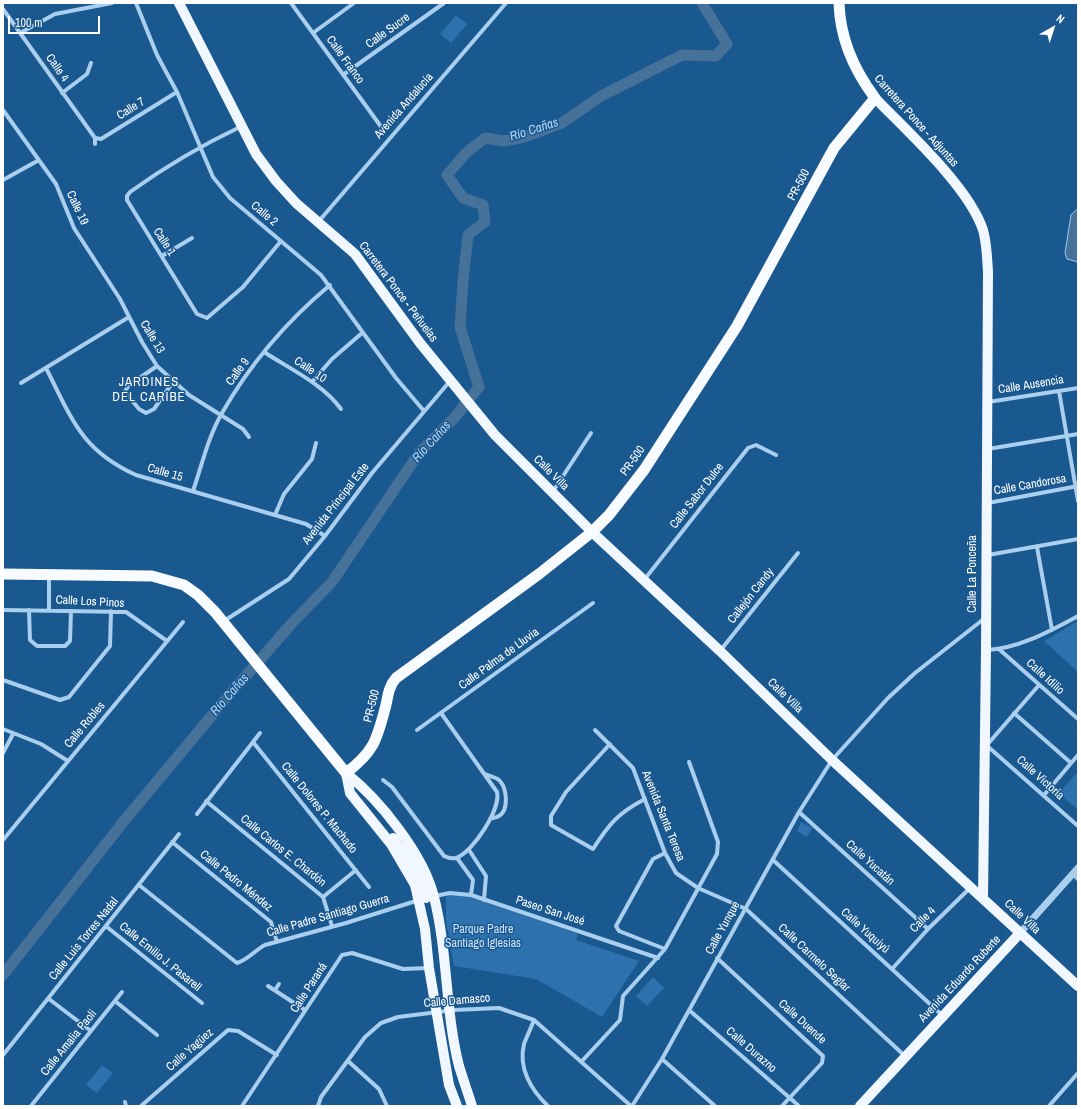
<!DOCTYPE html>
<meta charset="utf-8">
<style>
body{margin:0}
#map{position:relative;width:1081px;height:1109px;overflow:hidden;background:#1a5890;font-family:"Archivo Narrow",sans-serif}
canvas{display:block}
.frame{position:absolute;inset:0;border:4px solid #fff;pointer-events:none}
.north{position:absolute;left:1033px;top:8px;width:40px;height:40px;-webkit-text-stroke:3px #1a5890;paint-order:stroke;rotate:39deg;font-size:11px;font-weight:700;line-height:16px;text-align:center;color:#fff}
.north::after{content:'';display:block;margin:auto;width:14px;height:18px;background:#fff;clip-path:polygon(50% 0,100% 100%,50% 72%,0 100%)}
.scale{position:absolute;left:8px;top:16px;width:92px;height:18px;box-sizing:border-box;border:2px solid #fff;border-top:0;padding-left:5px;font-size:12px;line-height:14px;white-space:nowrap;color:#fff;-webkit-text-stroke:3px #1a5890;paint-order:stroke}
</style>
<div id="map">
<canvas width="1081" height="1109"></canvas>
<div class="frame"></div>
<div class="north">N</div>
<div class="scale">100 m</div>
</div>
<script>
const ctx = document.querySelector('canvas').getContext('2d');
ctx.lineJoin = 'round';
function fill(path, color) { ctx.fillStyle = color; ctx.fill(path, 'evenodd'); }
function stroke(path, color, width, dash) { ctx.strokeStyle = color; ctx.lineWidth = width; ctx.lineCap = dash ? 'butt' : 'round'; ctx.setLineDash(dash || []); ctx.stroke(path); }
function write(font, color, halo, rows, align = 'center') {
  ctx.font = font + ' "Archivo Narrow",sans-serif'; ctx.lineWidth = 3; ctx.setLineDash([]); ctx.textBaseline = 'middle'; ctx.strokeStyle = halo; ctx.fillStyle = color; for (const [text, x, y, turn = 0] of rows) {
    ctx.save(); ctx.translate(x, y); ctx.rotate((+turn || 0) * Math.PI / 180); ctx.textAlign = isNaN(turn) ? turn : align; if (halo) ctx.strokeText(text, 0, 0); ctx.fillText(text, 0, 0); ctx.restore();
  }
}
fill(new Path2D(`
 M456,15l11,9 -16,19 -11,-9z
 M1078,621v51l-34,-31z
 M1078,771v39l-16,-14 -2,-4z
 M801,822l11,6 -5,9 -10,-6z
 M450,894h12l116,40 -2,6 63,21 -37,56 -66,-38 -82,-13 -8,-45v-24z
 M653,977l11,11 -17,18 -11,-10z
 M102,1065l11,8 -16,20 -11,-8z`), '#2d72ae');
const water = new Path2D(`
 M1078,209v53l-11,-3 -2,-6 6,-38z`);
fill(water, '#467199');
stroke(water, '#9ccbf1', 1);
stroke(new Path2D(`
 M3,975l121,-154 105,-126 64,-73 39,-40 87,-129 36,-36 24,-30 -19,-60 3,-46 5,-46 17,-13 -2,-17 -20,-7 -16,-23 19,-22 19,-15 18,3 18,-3 41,-15 39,-27 81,-41 34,1 11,-12 -25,-41`), '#467199', 11);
stroke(new Path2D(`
 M136,3l21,52 20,37 36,85 17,21 91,77 75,103 28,33
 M291,3l91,125
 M3,9l92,129
 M20,33l35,-19 57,-11
 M313,33l41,-30
 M343,75l101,-72
 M62,93l25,-19 4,-11
 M3,110l53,74 18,44 46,71 22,43 15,24 32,29 54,34 6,8
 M242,126c-40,19 -76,40 -112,66l-3,4v4l70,114 10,4 36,-31 38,-46
 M95,138l6,1 76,-47
 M95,144v-6
 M3,180l36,-20
 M319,221l187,-218
 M162,256l30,-18
 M264,352c26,17 59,32 77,57
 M157,366l-29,20 -3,6 14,17 7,4 8,-4 19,-27
 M46,368c26,51 35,82 90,107l170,49 19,12
 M312,382l20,-23 30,-26
 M21,383l108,-66
 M1059,391l19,110
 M988,402l90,-14
 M988,449l90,-15
 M193,491c9,-26 15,-54 29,-78 28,-49 65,-92 108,-128
 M552,493l39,-60
 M988,503l90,-17
 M275,515l9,-21 28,-35 4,-16
 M1037,547l15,83
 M988,555l90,-16
 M644,580l104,-132 8,-3 20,10
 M3,610l123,2 41,29
 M29,610l1,30 7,6h28l5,-5 1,-30
 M49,610v-35
 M224,621l65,-42 36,-43 47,-63 78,-92
 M986,650c32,-1 64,-19 92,-34
 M1000,650l78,69
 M720,651l78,-98
 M3,680l57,20 9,-3 41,-51 1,-35
 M1014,713l57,50
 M3,729l38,15 27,17
 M417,730l176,-127
 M595,730l38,38 32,85 11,20 22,15 48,21 160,148
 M253,742l116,145
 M610,744l-44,48 -15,24v9l42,24c16,-25 25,-36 52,-50
 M985,744l93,82
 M987,745l52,-60
 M3,753l10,-19
 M485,774c4,2 12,3 15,7 7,8 9,29 -1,35 -3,2 -7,2 -9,3
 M383,780l9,7 52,69c4,2 7,3 12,2 17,-6 45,-49 41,-66l-56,-79
 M1044,795l34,-40
 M206,801l117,96 9,29
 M799,812l129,117
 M197,814l63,-81
 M3,840l180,-218
 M172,842l99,80 6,20
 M469,850l17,26 -2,24
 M457,858l16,22 -2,15
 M773,860l170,156
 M1073,874l5,5
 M139,885l98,78c11,-3 18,-13 28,-18l81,-22 73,-23
 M435,896l15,-3 21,2 187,63
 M323,897l33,-27
 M107,927l95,76
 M665,949l-46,-18 -3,-5 37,-67 12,-6
 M717,958l106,98 -1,7 -40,43
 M892,969l36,-40 43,-42
 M268,986l37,24
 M275,990l4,-6
 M49,999l42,32
 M115,1001l42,34
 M689,1010l110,96
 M534,1020c-3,8 -7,16 -10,24 -6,24 7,46 24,62
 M3,1055l176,-221
 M662,1059l53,47
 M348,1061l31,28 8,17
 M582,1061l38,-41 3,-24 42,-47 52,-95 1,-12 -29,-80
 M125,1102l1,4
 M31,1106l91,-114
 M141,1106l87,-76 10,1 39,24
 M242,1106l100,-151 10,-2 51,16 26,-1
 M318,1106l3,-9 44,-60 16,-14 17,-6 56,-7 45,-2 35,12 97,86
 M632,1106l30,-47 137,-247 33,-52 56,-62 27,-25 70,-55
 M1049,1106l29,-33`), '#a9ceee', 4);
stroke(new Path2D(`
 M1020,933l58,-65`), '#a9ceee', 7);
stroke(new Path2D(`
 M179,3l77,151 20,27 20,22 59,51 65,89 75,92 97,97 128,119 112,109 246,226
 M875,98c32,33 94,89 108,132 4,14 4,28 5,42l-2,378 -3,248
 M346,773c34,27 78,82 88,124 14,55 11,114 25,169 4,13 9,27 13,40
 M346,773l4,20 41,51 24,41 10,44 4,39 20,117 8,21
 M393,838l22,32 11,28
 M860,1106l160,-173`), '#f0f7ff', 10);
stroke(new Path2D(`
 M3,574l149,2 32,9 14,10 17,17 131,161c29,-22 31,-34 40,-68 2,-10 3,-19 10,-27l143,-104 53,-42 17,-17 35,-45 93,-144 97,-178 41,-50c-21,-28 -35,-60 -36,-95`), '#f8fbff', 11);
write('12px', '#fff', '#1a5890', [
 ["Calle Sucre",388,31,-36],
 ["Calle Franco",345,60,54],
 ["Calle 4",57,68,55],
 ["Avenida Andalucía",404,106,-49],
 ["Calle 7",131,109,-32],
 ["Carretera Ponce - Adjuntas",916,121,48],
 ["PR-500",799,185,-62],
 ["Calle 19",77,208,65],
 ["Calle 2",264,214,40],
 ["Calle 1",164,242,57],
 ["Carretera Ponce - Peñuelas",398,292,53],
 ["Calle 13",152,337,59],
 ["Calle 10",310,370,34],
 ["Calle 9",238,372,-54],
 ["Calle Ausencia",1031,385,-9],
 ["PR-500",633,461,-55],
 ["Calle 15",165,473,16],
 ["Calle Villa",551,473,45],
 ["Calle Candorosa",1030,485,-10],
 ["Calle Sabor Dulce",697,496,-52],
 ["Avenida Principal Este",336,504,-52],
 ["Calle La Ponceña",973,574,-90],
 ["Callejón Candy",751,596,-52],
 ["Calle Los Pinos",90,602,3],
 ["Calle Palma de Lluvia",499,659,-36],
 ["Calle Idilio",1045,677,42],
 ["Calle Villa",785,696,44],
 ["PR-500",372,706,-76],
 ["Calle Robles",85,725,-50],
 ["Calle Victoria",1040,778,42],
 ["Calle Dolores P. Machado",319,808,51],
 ["Avenida Santa Teresa",663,816,68],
 ["Calle Carlos E. Chardón",283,851,39],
 ["Calle Yucatán",870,863,42],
 ["Calle Pedro Méndez",236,881,39],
 ["Paseo San José",550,911,18],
 ["Calle Padre Santiago Guerra",328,916,-16],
 ["Calle Villa",1022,917,43],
 ["Calle 4",923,920,-45],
 ["Calle Yunque",723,928,-61],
 ["Calle Yuquiyú",865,931,42],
 ["Calle Luis Torres Nadal",84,939,-51],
 ["Calle Emilio J. Pasarell",160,957,39],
 ["Calle Carmelo Seglar",814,958,43],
 ["Avenida Eduardo Ruberte",960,979,-47],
 ["Calle Paraná",309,988,-57],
 ["Calle Damasco",457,1001,-5],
 ["Calle Duende",802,1022,42],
 ["Calle Amalia Paoli",69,1043,-51],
 ["Calle Yagüez",190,1050,-41],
 ["Calle Durazno",751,1050,41]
]);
write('12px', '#cfe6fa', '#1a5890', [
 ["Parque Padre",483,930],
 ["Santiago Iglesias",483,944]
]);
write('italic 13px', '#b5d8f5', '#1a5890', [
 ["Río Cañas",534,130,-18],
 ["Río Cañas",432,442,-48],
 ["Río Cañas",230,695,-49]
]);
ctx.letterSpacing = '1px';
write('13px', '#fff', '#1a5890', [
 ["JARDINES",149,383],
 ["DEL CARIBE",149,398]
]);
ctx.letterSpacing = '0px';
</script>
